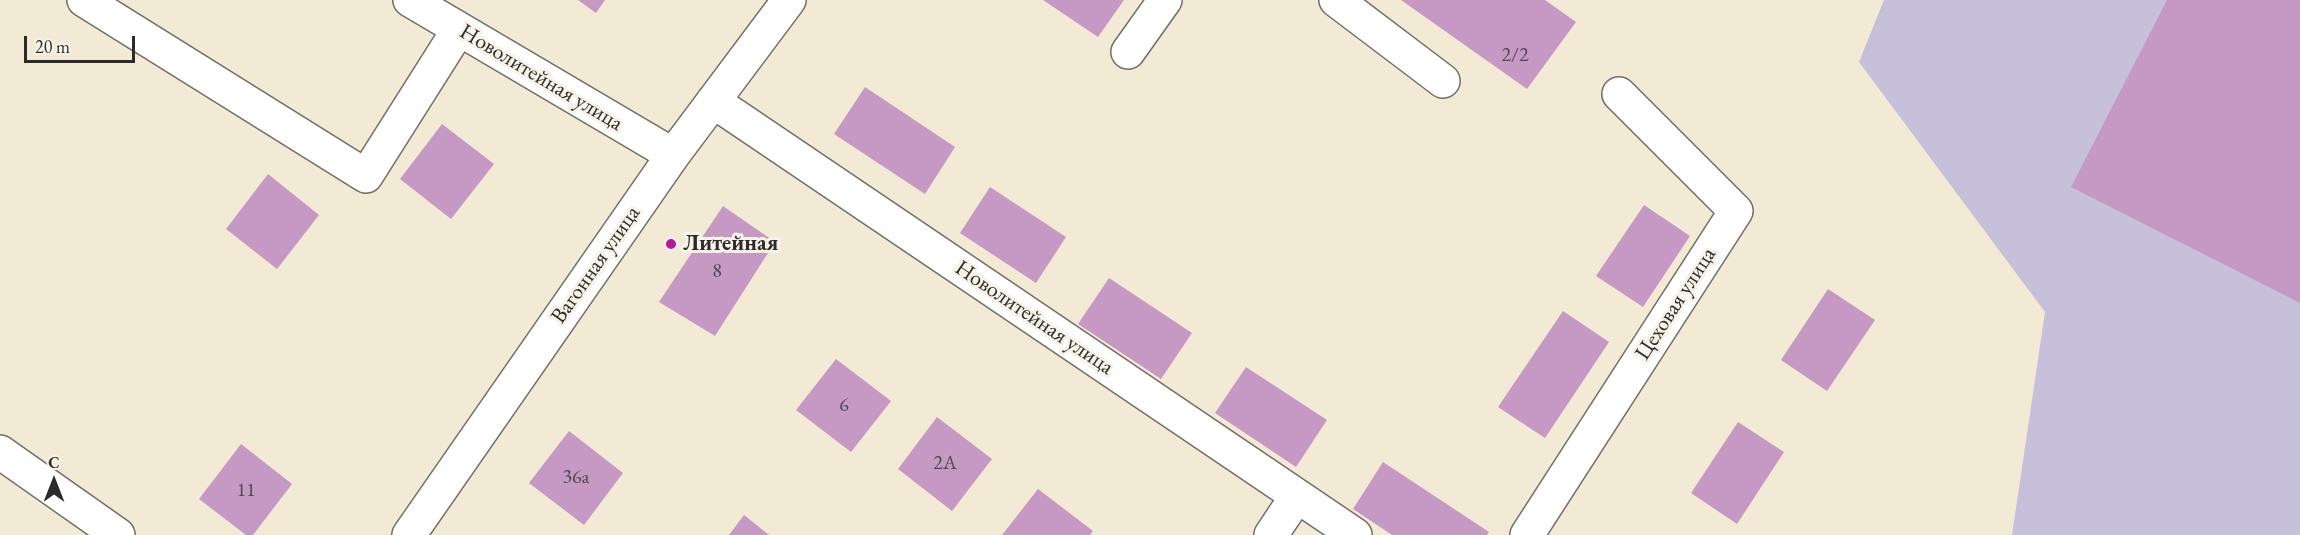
<!DOCTYPE html>
<meta charset="utf-8">
<style>
body{margin:0}
#map{position:relative;width:2300px;height:535px;overflow:hidden;background:#f2ead4;font-family:"EB Garamond",serif}
canvas{display:block}
.north{position:absolute;left:24px;top:451px;width:60px;height:60px;-webkit-text-stroke:4px #f7f3e8;paint-order:stroke;rotate:0deg;font-size:16px;font-weight:700;line-height:24px;text-align:center;color:#2b2b2b}
.north::after{content:'';display:block;margin:auto;width:21px;height:27px;background:#2b2b2b;clip-path:polygon(50% 0,100% 100%,50% 72%,0 100%)}
.scale{position:absolute;left:24px;top:36px;width:111px;height:27px;box-sizing:border-box;border:3px solid #2b2b2b;border-top:0;padding-left:8px;font-size:18px;line-height:21px;white-space:nowrap;color:#2b2b2b;-webkit-text-stroke:4px #f7f3e8;paint-order:stroke}
</style>
<div id="map">
<canvas width="2300" height="535"></canvas>
<div class="north">С</div>
<div class="scale">20 m</div>
</div>
<script>
const ctx = document.querySelector('canvas').getContext('2d');
ctx.lineJoin = 'round';
function fill(path, color) { ctx.fillStyle = color; ctx.fill(path, 'evenodd'); }
function stroke(path, color, width, dash) { ctx.strokeStyle = color; ctx.lineWidth = width; ctx.lineCap = dash ? 'butt' : 'round'; ctx.setLineDash(dash || []); ctx.stroke(path); }
function write(font, color, halo, rows, align = 'center') {
  ctx.font = font + ' "EB Garamond",serif'; ctx.lineWidth = 6; ctx.setLineDash([]); ctx.textBaseline = 'middle'; ctx.strokeStyle = halo; ctx.fillStyle = color; for (const [text, x, y, turn = 0] of rows) {
    ctx.save(); ctx.translate(x, y); ctx.rotate((+turn || 0) * Math.PI / 180); ctx.textAlign = isNaN(turn) ? turn : align; if (halo) ctx.strokeText(text, 0, 0); ctx.fillText(text, 0, 0); ctx.restore();
  }
}
fill(new Path2D(`
 M1884,0h416v535h-288l33,-223 -186,-250z`), '#c6c0da');
fill(new Path2D(`
 M578,0h27l-9,13z
 M1043,0h81l-26,37z
 M1401,0h144l31,22 -49,67z
 M2167,0h133v303l-229,-116z
 M865,87l90,60 -30,47 -91,-60z
 M442,124l52,40 -43,55 -51,-40z
 M268,174l51,41 -42,54 -51,-40z
 M990,187l76,50 -30,46 -76,-50z
 M1644,205l46,31 -47,71 -47,-31z
 M723,206l52,36 -60,94 -56,-34z
 M1109,278l83,55 -31,46 -83,-55z
 M1828,289l47,31 -48,71 -46,-31z
 M1563,311l46,31 -64,96 -47,-31z
 M836,359l55,42 -40,51 -55,-42z
 M1246,367l81,53 -31,47 -81,-54z
 M937,417l55,42 -40,52 -54,-42z
 M1738,422l46,30 -47,72 -46,-31z
 M569,431l54,42 -39,52 -55,-42z
 M241,444l51,40 -39,51h-7l-47,-36z
 M1383,462l106,70 -2,3h-95l-39,-26z
 M1038,489l55,42 -3,4h-88z
 M744,515l25,20h-40z`), '#c699c4');
const minor = new Path2D(`
 M84,0l282,176 93,-147
 M410,0l263,155
 M1336,0l107,81
 M1128,52l37,-52
 M713,101l642,434
 M0,452l118,83
 M409,535l264,-380 116,-155
 M1271,535l26,-39
 M1527,535l209,-324 -117,-117`);
stroke(minor, '#716e66', 36);
stroke(minor, '#fff', 33);
for (const [x, y, r, color] of [
 [671,244,6,"#b5179e"]
]) { const dot = new Path2D(); dot.arc(x, y, r, 0, 2 * Math.PI); ctx.fillStyle = color; ctx.fill(dot); stroke(dot, '#f7f3e8', 2); }
write('20px', '#524651', null, [
 ["2/2",1515,56],
 ["8",717,272],
 ["6",844,406],
 ["2А",945,464],
 ["36а",576,478],
 ["11",246,491]
]);
write('22px', '#2b2b2b', '#f7f3e8', [
 ["Новолитейная улица",541,78,31],
 ["Вагонная улица",596,265,-55],
 ["Цеховая улица",1676,304,-57],
 ["Новолитейная улица",1034,318,34]
]);
write('bold 22px', '#2b2b2b', '#f7f3e8', [
 ["Литейная",683,244]
], 'left');
</script>
